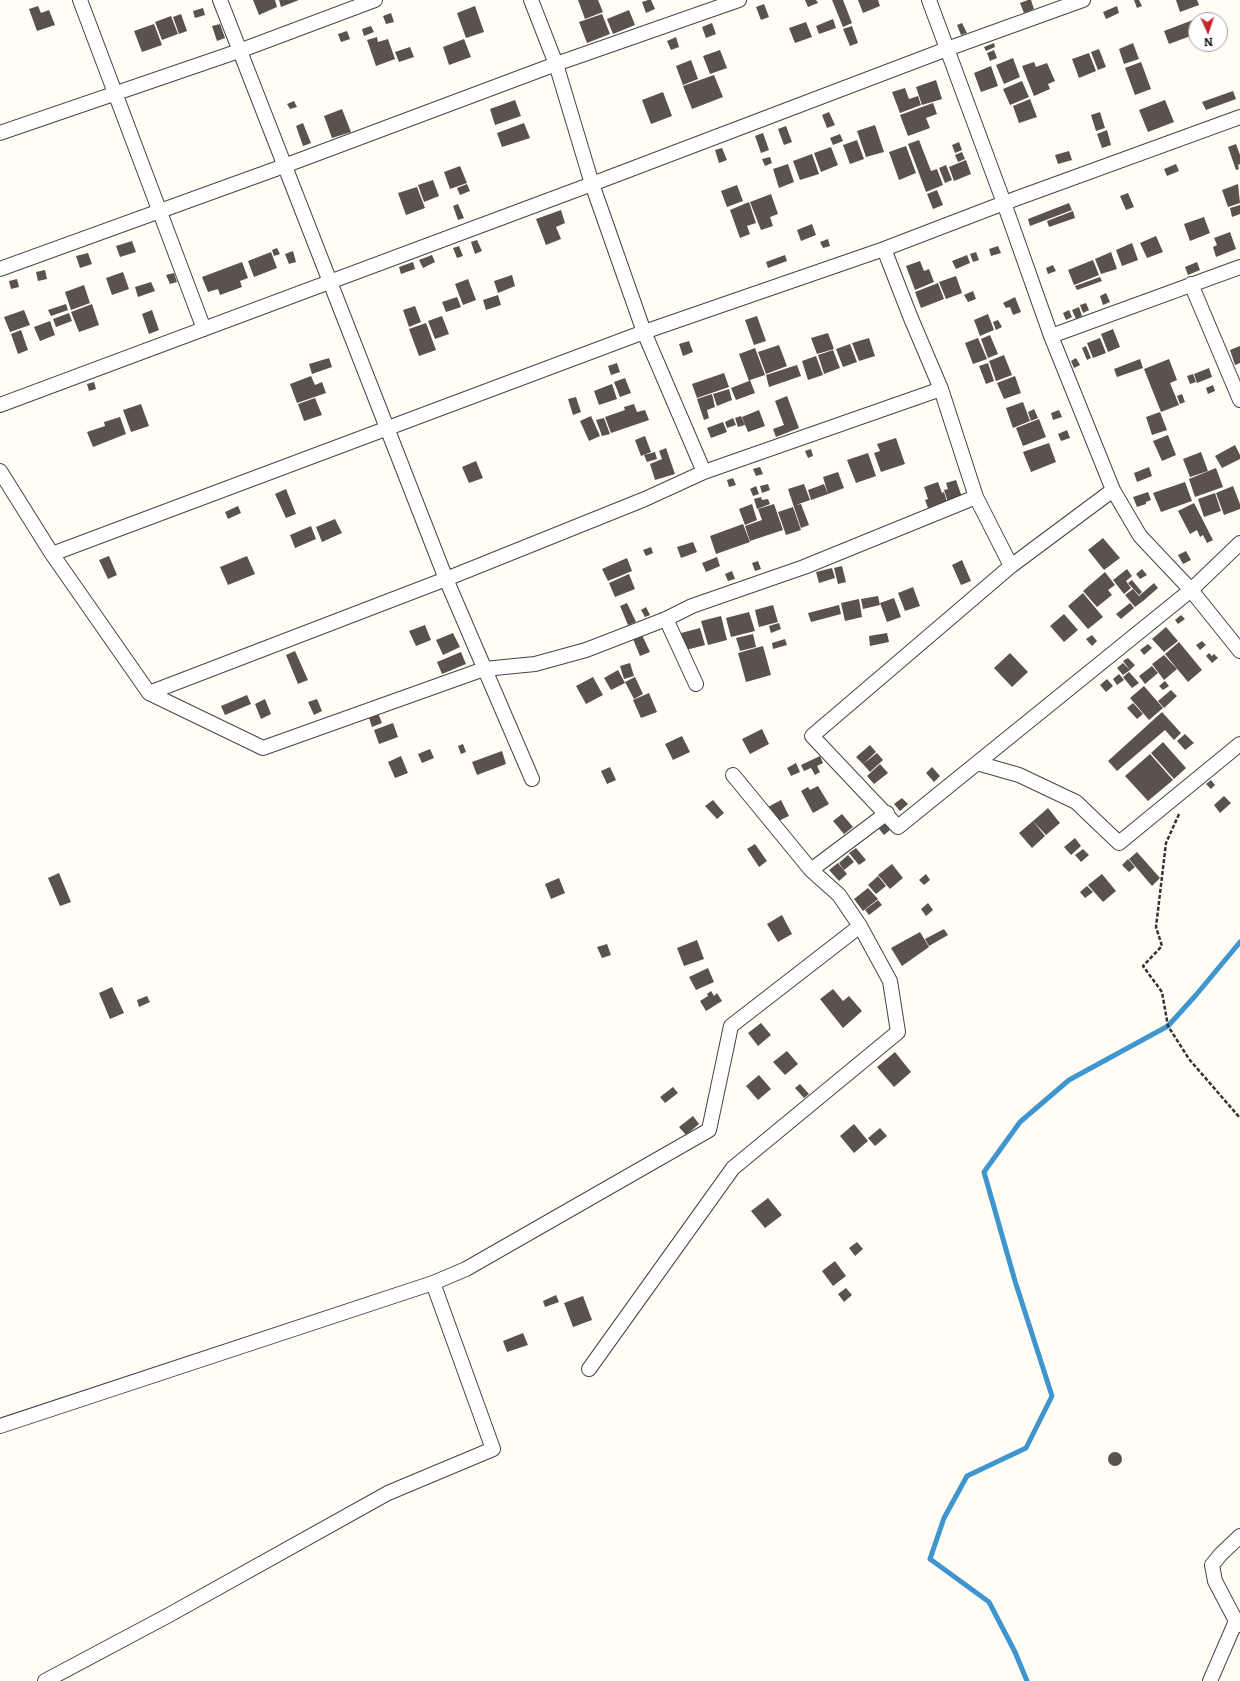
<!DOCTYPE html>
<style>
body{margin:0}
#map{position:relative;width:1240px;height:1681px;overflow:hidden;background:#fffdf5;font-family:Literata,serif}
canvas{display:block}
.north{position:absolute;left:1188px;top:12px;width:40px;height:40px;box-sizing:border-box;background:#fff;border:1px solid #a0a0a0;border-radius:50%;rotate:177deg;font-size:11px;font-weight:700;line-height:16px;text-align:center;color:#111}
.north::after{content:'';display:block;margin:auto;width:14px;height:18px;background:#c4262e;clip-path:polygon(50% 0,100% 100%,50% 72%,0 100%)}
</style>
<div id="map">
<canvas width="1240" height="1681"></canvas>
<div class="north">N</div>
</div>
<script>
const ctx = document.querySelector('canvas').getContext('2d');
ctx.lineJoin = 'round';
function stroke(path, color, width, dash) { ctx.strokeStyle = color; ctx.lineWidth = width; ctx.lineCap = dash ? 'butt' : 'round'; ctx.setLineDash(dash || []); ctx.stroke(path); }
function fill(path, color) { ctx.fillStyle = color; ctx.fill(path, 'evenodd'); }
stroke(new Path2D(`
 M1027,1681l-12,-29 -26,-50 -59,-43 14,-41 23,-42 59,-28 26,-52 -37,-115 -31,-109 36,-50 49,-42 99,-54 28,-31 44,-53`), '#3f96cf', 5);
fill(new Path2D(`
 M253,0h22l2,7 -18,8z
 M279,0h20l-18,7z
 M578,0h20l5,12 -18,7z
 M648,0h3l4,9 -9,4 -4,-11z
 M805,0h11l2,3 -10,4z
 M832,0h11l9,23 -9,4z
 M858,0h20l2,6 -17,7z
 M1028,0h3l3,9 -10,4 -4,-10z
 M1134,0h5l3,6 -5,2z
 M1176,0h21l2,5 -19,7z
 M764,4l5,13 -8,3 -5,-13z
 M38,6l3,7 8,-3 6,15 -18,6 -8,-22z
 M475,6l9,26 -18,6 -9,-25z
 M1117,6l2,7 -13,6 -3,-7z
 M203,8l2,7 -10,3 -2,-7z
 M629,10l6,15 -22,9 -6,-15z
 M391,13l3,9 -8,2 -3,-8z
 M181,14l6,17 -8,3 -6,-17z
 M602,14l8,20 -23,9 -8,-21z
 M1206,15l2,5h-12v14l-27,10 -5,-13z
 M171,16l7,18 -16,6 -7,-18z
 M833,19l3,9 -17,6 -3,-8z
 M806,22l6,15 -17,6 -6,-15z
 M712,23l4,11 -10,4 -4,-11z
 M962,23l5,10 -6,2 -4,-10z
 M154,24l8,21 -20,7 -8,-21z
 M220,24l5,14 -8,3 -5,-15z
 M371,26l3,6 -10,4 -2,-7z
 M852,26l6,17 -8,3 -7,-17z
 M347,31l3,8 -9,3 -3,-8z
 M377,37l1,5 10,-3 7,20 -19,7 -9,-26z
 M676,37l3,10 -8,3 -4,-9z
 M464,39l7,18 -22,8 -6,-18z
 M994,43l1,4 -9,4 -2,-4z
 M1133,43l6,16 -15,5 -5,-15z
 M410,47l4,10 -15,5 -4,-10z
 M1099,49l7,18 -8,3 -7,-18z
 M720,50l7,18 -17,6 -7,-18z
 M994,50l3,8 -7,3 -3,-8z
 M1089,53l7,18 -17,7 -7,-19z
 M1013,58l7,19 -16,7 -8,-19z
 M691,60l7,19 -15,6 -7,-19z
 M1034,62l2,5 11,-4 8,18 -7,3 2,5 -16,7 -12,-30z
 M1141,62l10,27 -16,6 -10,-27z
 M991,66l7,20 -17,6 -7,-19z
 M714,75l9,22 -31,12 -9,-23z
 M936,80l6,19 -20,6 -6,-18z
 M1022,81l7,16 -19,8 -7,-16z
 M905,88l4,11 9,-3 3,9 -21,8 -8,-21z
 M1233,91l3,8 -30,11 -4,-8z
 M663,92l9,24 -21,8 -9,-24z
 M1030,99l7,18 -18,6 -6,-17z
 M515,100l6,16 -26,9 -5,-16z
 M1165,100l9,22 -26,10 -9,-22z
 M294,101l3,6 -7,2 -3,-5z
 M933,103l4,11 -11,4 4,10 -22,8 -8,-21z
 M342,109l9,23 -19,6 -8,-22z
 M829,112l6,13 -8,3 -5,-13z
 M1100,112l5,16 -9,3 -5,-16z
 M303,123l8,20 -8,3 -7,-20z
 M524,123l6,15 -28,9 -5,-14z
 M875,125l9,27 -18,5 -9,-26z
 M786,126l6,16 -8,3 -6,-16z
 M1107,130l4,15 -9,3 -5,-14z
 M763,133l6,17 -8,3 -6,-17z
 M840,134l3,7 -10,4 -3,-7z
 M857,140l7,19 -14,5 -7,-19z
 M919,140l12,31 6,-2 6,16 -17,7 -18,-48z
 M959,142l3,8 -7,3 -3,-8z
 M1236,144l4,11v9l-2,1 1,4 -3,1 -8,-23z
 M906,146l10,27 -17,7 -10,-28z
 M831,147l7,18 -17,7 -7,-19z
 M722,148l5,12 -8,3 -4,-13z
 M1069,151l3,9 -14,4 -3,-9z
 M962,152l3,7 -7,3 -3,-7z
 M812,154l7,20 -19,6 -7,-19z
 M770,157l2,6 -7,3 -3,-7z
 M966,160l5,14 -17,7 -5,-14z
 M788,164l6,18 -15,6 -6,-19z
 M1176,164l3,7 -12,5 -3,-7z
 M946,165l6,15 -7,3 -6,-15z
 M460,166l7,17 -17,6 -6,-17z
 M433,180l6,16 -15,6 -6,-17z
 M467,184l3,7 -10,4 -3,-7z
 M1238,184l2,19 -12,4 -6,-17z
 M737,185l6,16 -16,6 -6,-16z
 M417,187l8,21 -19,7 -8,-22z
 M937,190l6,15 -10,4 -6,-15z
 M1128,193l6,14 -8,3 -6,-14z
 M771,194l7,20 -8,3 3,9 -12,4 -11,-28z
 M749,202l7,21 -9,3 3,8 -10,4 -10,-28z
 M1069,203l3,7 -42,16 -2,-7z
 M458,204l6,14 -6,2 -5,-14z
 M1240,205v9l-8,3 -2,-9z
 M561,210l4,13 -9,4 5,12 -15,6 -10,-26z
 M1073,211l2,7 -26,9 -2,-6z
 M1204,217l6,16 -20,8 -6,-17z
 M812,224l4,11 -15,6 -4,-11z
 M1230,232l6,17 -20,8 -3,-10 4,-2 -3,-7z
 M1156,236l7,16 -16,6 -7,-15z
 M828,239l2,7 -7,2 -3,-6z
 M477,240l5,11 -7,3 -4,-12z
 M132,241l4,11 -16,5 -4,-11z
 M1132,243l6,17 -16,6 -6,-16z
 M459,246l4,10 -6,2 -4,-10z
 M998,246l3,7 -10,3 -2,-7z
 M277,248l3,6 -6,2 -2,-6z
 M293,251l3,11 -7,2 -4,-10z
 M271,252l6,16 -23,9 -6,-16z
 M976,252l3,8 -6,2 -3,-8z
 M1111,252l6,17 -16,5 -6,-15z
 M88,253l4,11 -12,4 -4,-12z
 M432,255l3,7 -12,6 -4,-8z
 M785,255l2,6 -19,7 -2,-6z
 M967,255l3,8 -14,6 -4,-8z
 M1093,260l6,15 -25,10 -6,-15z
 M920,261l4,10 5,-2 5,13 -19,8 -9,-24z
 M242,262l6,16 -8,3 2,6 -22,8 -2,-6 -10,3 -6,-15z
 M413,262l2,7 -14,5 -2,-7z
 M1197,262l3,8 -12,5 -3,-8z
 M1053,265l3,6 -8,3 -2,-6z
 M45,270l2,9 -9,2 -2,-9z
 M123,272l6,17 -17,6 -6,-17z
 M174,273l3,9 -7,2 -4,-9z
 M512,275l3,11 -17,7 -4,-12z
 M956,276l6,17 -16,6 -7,-17z
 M1100,277l2,4 -25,9 -2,-4z
 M17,279l2,8 -8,2 -2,-8z
 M468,279l8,21 -13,5 -8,-21z
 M151,282l4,9 -17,6 -3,-10z
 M938,283l6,16 -23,9 -6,-16z
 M84,285l6,18 -19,7 -6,-18z
 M973,291l3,8 -8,3 -4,-7z
 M1106,293l4,9 -7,3 -3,-9z
 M498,295l3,10 -15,5 -3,-10z
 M457,297l4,10 -15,5 -4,-10z
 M1015,297l6,15 -8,3 -3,-8 -4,1 -3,-5z
 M1086,303l3,7 -6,3 -3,-8z
 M66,304l2,6 -17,6 -3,-6z
 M92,304l7,21 -20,7 -8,-20z
 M415,306l6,16 -12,5 -6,-17z
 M1079,307l3,9 -6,3 -4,-9z
 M24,310l6,15 -20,7 -6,-15z
 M152,310l7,20 -10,4 -7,-20z
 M1069,310l3,7 -6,3 -3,-7z
 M69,313l3,8 -16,6 -3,-8z
 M988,314l6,16 -14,6 -6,-16z
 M442,316l7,18 -14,5 -7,-18z
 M757,316l9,25 -12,4 -9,-25z
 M998,320l4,7 -6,3 -3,-8z
 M50,321l5,14 -15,6 -6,-14z
 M426,323l10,27 -17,6 -10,-27z
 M1113,329l7,18 -12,5 -7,-18z
 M21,330l7,20 -10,4 -7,-20z
 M828,333l6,16 -17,5 -6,-16z
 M990,335l8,19 -10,4 -7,-19z
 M869,338l6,18 -16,5 -7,-18z
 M978,338l9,21 -14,5 -8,-21z
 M1100,338l6,15 -13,5 -6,-15z
 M689,341l4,11 -10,4 -4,-12z
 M850,344l7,18 -14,5 -7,-18z
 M779,345l8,21 -21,8 -8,-22z
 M1086,346l5,12 -4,2 -5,-12z
 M1240,346v17l-5,2 -5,-15z
 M755,348l10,27 -15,5 5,13 -19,7 -5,-12 18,-7 -10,-27z
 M833,350l7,18 -16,6 -6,-19z
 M1004,355l8,20 -16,6 -7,-20z
 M816,356l7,19 -15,5 -6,-19z
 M329,358l3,9 -20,7 -3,-10z
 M1076,358l4,7 -6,3 -3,-7z
 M1140,359l3,9 -26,9 -3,-8z
 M1169,359l8,21 -7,3 9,22 -18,7 -17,-43z
 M617,363l3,9 -9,3 -3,-9z
 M988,363l6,18 -8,3 -7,-18z
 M797,365l4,11 -32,11 -3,-12z
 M1209,368l3,9 -15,6 -3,-9z
 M724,373l5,14 -32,11 -5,-14z
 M1193,374l3,8 -6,2 -3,-8z
 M311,376l4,9 7,-3 4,11 -29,10 -7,-19z
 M1015,376l6,17 -17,6 -7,-16z
 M625,378l6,15 -11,4 -6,-15z
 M94,382l2,7 -7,2 -2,-7z
 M612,384l5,15 -18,6 -5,-14z
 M1213,385l2,6 -7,3 -2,-6z
 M729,389l3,11 -15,6 -4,-12z
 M712,394l3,13 -8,3 2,8 -5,2 -7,-21z
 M1182,394l3,8 -5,2 -3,-8z
 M787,396l12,32 -23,9 -3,-8 11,-4 -9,-24z
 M576,397l5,15 -8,3 -5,-16z
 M315,398l7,17 -18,6 -6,-17z
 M1023,402l7,19 -17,7 -7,-20z
 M141,404l8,22 -18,6 -8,-22z
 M634,404l3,8 8,-2 4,10 -38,13 -6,-16 20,-7 -1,-3z
 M1034,409l4,9 -7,3 -3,-9z
 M759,410l6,16 -17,6 -6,-15z
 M1059,410l3,7 -9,3 -2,-7z
 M1160,412l7,18 -15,5 -6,-18z
 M591,416l9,20 -11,5 -9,-20z
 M741,416l4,9 -7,2 -3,-9z
 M120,417l6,17 -33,13 -6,-15 18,-6 -1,-4z
 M604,418l6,16 -8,2 -6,-16z
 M733,418l3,7 -9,3 -2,-6z
 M1039,419l7,18 -23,9 -7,-18z
 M723,422l4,10 -16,6 -4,-10z
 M1067,430l3,8 -9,3 -3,-7z
 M1168,435l8,20 -14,6 -9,-20z
 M645,436l6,16 -10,4 -6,-16z
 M896,438l9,26 -24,8 -7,-19 6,-2 -3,-7z
 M1049,443l7,19 -25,10 -8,-20z
 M1235,445l5,10v4l-18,9 -7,-12z
 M666,448l9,26 -20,6 -5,-16 12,-5 -3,-8z
 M811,449l2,7 -5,2 -3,-7z
 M655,452l2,7 -10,3 -3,-7z
 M1201,452l7,19 -18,6 -7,-18z
 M868,453l8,23 -20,7 -9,-23z
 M476,461l7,17 -14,5 -7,-16z
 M760,467l3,7 -7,2 -3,-7z
 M1149,467l3,9 -15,6 -3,-9z
 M1216,468l7,19 -28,10 -6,-18z
 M838,472l6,16 -16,6 -5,-17z
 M733,478l3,7 -7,2 -2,-7z
 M956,480l6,17 -14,5 -4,-12 4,-1 -2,-6z
 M938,482l4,11 2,-1 3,10 -19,6 -3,-8 3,-1 -4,-12z
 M1185,482l7,19 -31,11 -8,-19z
 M768,484l2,6 -8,3 -2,-7z
 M804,484l6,16 -14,5 5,-1 8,21 -8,3 -13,-39z
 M824,484l4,10 -17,6 -3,-10z
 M756,486l3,8 -6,2 -3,-7z
 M1233,486l7,18v5l-16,6 -8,-22z
 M286,489l10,25 -10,4 -11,-24z
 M1148,492l3,8 -5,2v2l-9,3 -4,-10z
 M1215,493l6,18 -17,6 -6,-18z
 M761,497l1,3 6,-1 2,5 -13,5 -3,-10z
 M1194,503l19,37 -6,3 -4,-8 -3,2 -3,-7 -7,4 -12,-23z
 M752,504l5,16 -12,5 -6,-16z
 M774,504l9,26 -33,11 -5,-15 17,-6 -4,-11z
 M238,506l3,7 -13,6 -3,-7z
 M793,507l8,23 -15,5 -8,-23z
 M335,519l7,14 -20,9 -6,-15z
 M743,524l7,18 -34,12 -6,-18z
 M311,526l5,13 -21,9 -5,-13z
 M1103,538l17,20 -16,12 -16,-20z
 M693,542l4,10 -16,6 -4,-11z
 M651,547l2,6 -7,3 -3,-6z
 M1186,551l5,9 -8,4 -5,-9z
 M109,556l8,19 -9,4 -9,-19z
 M247,556l8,18 -27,11 -8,-18z
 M717,557l3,9 -14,6 -4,-9z
 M627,558l5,13 -24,10 -6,-12z
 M962,560l9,21 -10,4 -9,-20z
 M758,561l3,8 -6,2 -3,-8z
 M842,566l4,16 -8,2 -4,-16z
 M832,568l3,10 -16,5 -3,-11z
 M1127,569l5,7 -6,5 5,7 -7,6 -11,-14z
 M1142,569l5,6 -7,4 -4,-5z
 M732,571l3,8 -7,2 -3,-7z
 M1105,572l10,13 -7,5 4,5 -15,12 -14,-16z
 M629,574l6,15 -20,8 -6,-14z
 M1132,580l10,12 -3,3 -11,-12z
 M1154,583l4,5 -15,13 -4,-5z
 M913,587l7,19 -15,5 -7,-18z
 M1133,589l10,12 -8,6 -10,-12z
 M1083,593l20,24 -15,12 -20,-23z
 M878,596l2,9 -17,4 -2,-10z
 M894,598l7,19 -14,5 -7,-19z
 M859,599l3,18 -17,4 -4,-18z
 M627,603l9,19 -8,3 -8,-19z
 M1130,603l4,5 -13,11 -5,-5z
 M773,605l5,17 -19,5 -4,-17z
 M839,605l2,9 -30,8 -3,-9z
 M646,607l4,8 -5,2 -4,-7z
 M749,612l6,19 -24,6 -5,-19z
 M1064,614l14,16 -14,12 -14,-16z
 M1181,615l4,4 -7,5 -3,-4z
 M721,616l6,24 -19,5 -7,-24z
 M779,623l2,6 -10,4 -2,-7z
 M425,625l6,15 -15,6 -7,-15z
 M1166,627l12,14 -14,11 -12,-13z
 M700,628l5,17 -19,5 -5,-17z
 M453,633l7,14 -17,8 -7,-15z
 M887,633l2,9 -19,4 -1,-10z
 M753,634l3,13 -16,4 -4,-13z
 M642,635l8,17 -10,4 -7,-17z
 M1092,635l5,6 -5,5 -6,-7z
 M785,639l2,6 -14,4 -1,-6z
 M1202,641l4,4 -6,5 -4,-5z
 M1179,642l23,28 -14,12 -23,-28z
 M1148,644l4,4 -8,7 -4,-5z
 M763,646l8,29 -25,7 -8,-29z
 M295,651l13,29 -10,4 -12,-29z
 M461,652l5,12 -24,10 -5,-12z
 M1010,653l18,19 -16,15 -18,-19z
 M1209,653l3,3 2,-2 4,4 -6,5 -6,-7z
 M1164,655l13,14 -13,11 -12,-16z
 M1128,658l7,7 -5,5 -7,-9z
 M630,663l4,13 -10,3 -4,-13z
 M1123,663l7,7 -7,5 -6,-7z
 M1152,666l6,7 -13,11 -6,-8z
 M618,670l7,13 -14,7 -7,-12z
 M1129,672l10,11 -7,5 -9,-11z
 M1119,674l5,6 -7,5 -4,-6z
 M593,677l10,18 -17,9 -10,-18z
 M635,677l8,17 -9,5 -9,-17z
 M1107,679l6,7 -7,6 -6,-7z
 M1165,681l4,5 -6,4 -4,-4z
 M1144,686l19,22 -14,12 -19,-22z
 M1171,690l6,6 -13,12 -6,-7z
 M649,693l8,19 -16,6 -8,-18z
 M247,695l4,9 -26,11 -4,-9z
 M265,699l6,15 -10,5 -6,-15z
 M317,699l5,12 -8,4 -6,-13z
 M1133,703l10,11 -6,5 -10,-11z
 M376,708l6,15 -10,4 -5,-16z
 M1162,712l19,21 -7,7 -9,-10 -48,41 -9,-10z
 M393,723l5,14 -19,7 -5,-14z
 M762,729l7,15 -19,10 -8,-15z
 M1185,734l9,9 -9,7 -8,-9z
 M682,736l8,16 -17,8 -8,-16z
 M1163,742l23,26 -12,11 -23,-26z
 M463,744l3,8 -5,2 -3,-8z
 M870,745l6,7 -13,12 -7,-7z
 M430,749l4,9 -12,5 -4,-9z
 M502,751l4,13 -29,11 -5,-13z
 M877,753l6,7 -13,12 -7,-8z
 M1150,754l23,26 -25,21 -23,-25z
 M401,756l7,17 -13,5 -7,-16z
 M820,756l3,7 -6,3 3,6 -5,3 -4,-7 -7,3 -3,-6z
 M796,763l4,9 -9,4 -4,-8z
 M880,764l8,9 -14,11 -7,-8z
 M610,767l6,13 -9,4 -6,-13z
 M932,767l8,9 -6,6 -8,-9z
 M1211,780l4,5 -4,4 -5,-5z
 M818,786l11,18 -16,9 -12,-22 7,-4 2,3z
 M1224,796l7,7 -11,10 -6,-8z
 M902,798l6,6 -8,7 -6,-7z
 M713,800l11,13 -7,6 -12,-13z
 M781,800l8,16 -13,6 -8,-15z
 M1048,808l12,15 -14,12 -13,-14z
 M842,814l11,13 -9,7 -11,-13z
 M1033,821l12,15 -13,12 -13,-15z
 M885,824l5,6 -6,5 -5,-6z
 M1075,838l6,8 -10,9 -7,-8z
 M755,844l12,17 -8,6 -12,-18z
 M856,848l10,12 -7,5 -10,-12z
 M1083,849l6,6 -8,7 -6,-7z
 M1137,852l23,26 -8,8 -23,-27z
 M848,855l6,7 -10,8 -5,-7z
 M1128,859l7,8 -6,5 -7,-7z
 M838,863l9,11 -8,7 -10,-11z
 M892,864l11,14 -13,11 -12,-14z
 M59,873l12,29 -11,4 -12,-28z
 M926,874l4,6 -6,5 -5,-5z
 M1102,874l14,17 -13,11 -15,-17z
 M878,876l8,10 -10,8 -8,-9z
 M559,878l6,15 -14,6 -6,-15z
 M1087,886l6,6 -8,6 -5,-6z
 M868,888l10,11 -15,12 -9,-12z
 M878,900l4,5 -13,10 -4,-5z
 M928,903l5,7 -7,6 -5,-7z
 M782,915l10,19 -14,8 -11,-18z
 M944,929l4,6 -19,11 -4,-7z
 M920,932l9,15 -27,19 -11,-18z
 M697,940l7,19 -20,7 -7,-18z
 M607,944l4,11 -9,3 -5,-11z
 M708,968l6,14 -18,8 -7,-13z
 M112,987l12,26 -14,6 -11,-26z
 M833,989l10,12 6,-5 13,15 -19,17 -23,-29z
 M711,991l3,5 3,-3 5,8 -16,10 -6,-10 8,-5 -1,-2z
 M147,996l3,6 -11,5 -2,-7z
 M761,1023l10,12 -13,11 -10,-13z
 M787,1051l11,13 -13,11 -12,-13z
 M895,1052l16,20 -17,15 -17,-20z
 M759,1075l12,14 -13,11 -12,-14z
 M800,1084l9,10 -5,4 -9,-10z
 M673,1087l5,6 -13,10 -5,-6z
 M693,1116l6,8 -13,11 -7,-8z
 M854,1124l14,17 -14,12 -14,-17z
 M880,1128l7,8 -12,10 -7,-8z
 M768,1198l14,17 -17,13 -14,-17z
 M857,1242l6,7 -8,7 -6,-8z
 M835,1261l11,15 -13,10 -11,-15z
 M846,1288l6,7 -8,7 -6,-8z
 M556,1295l3,7 -14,5 -2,-6z
 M583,1296l9,24 -19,7 -9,-24z
 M523,1333l5,12 -21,7 -4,-11z
 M1108 1459a7 7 0 1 1 14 0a7 7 0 1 1-14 0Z`), '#5a524d');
const minor = new Path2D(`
 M80,0l124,329
 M220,0l226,579 86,200
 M531,0l25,64 36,120 52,148 60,140
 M929,0l75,203 47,133 62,154 27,46 51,54 49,61
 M0,133l239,-82 136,-51
 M884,249l26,67 31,73 35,108 35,69
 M0,269l284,-103 272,-102 183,-64
 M1191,284l49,116
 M1051,336l189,-69
 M0,405l592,-221 355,-135 136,-49
 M0,471l52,83 97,139 114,55 221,-79 51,-5 51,-14 80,-31 26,-13 112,-39 172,-70
 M1113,490l-102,76 -199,170 86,91 293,-237 49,-47
 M52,554l592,-222 240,-83 120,-46 236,-86
 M666,619l30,65
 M149,693l297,-114 199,-80 59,-27 237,-83
 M977,763l42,12 57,27 43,41 121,-99
 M733,775l78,95
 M589,1369l144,-201 165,-136 -8,-51 -30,-55 -21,-31 -28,-25 76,-57
 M0,1426l433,-143 33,-14 243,-139 22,-104 129,-100
 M1240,1536l-19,18 -9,11 3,16 21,40 4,4
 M45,1681l124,-66 219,-122 105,-44 -60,-166
 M1210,1681l26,-60`);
stroke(minor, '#444', 16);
stroke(new Path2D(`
 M1179,814l-13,29 -10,84 6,19 -19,20 19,26 6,34 21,33 51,59`), '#333', 2.5, [4, 2]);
stroke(minor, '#fff', 14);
</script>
